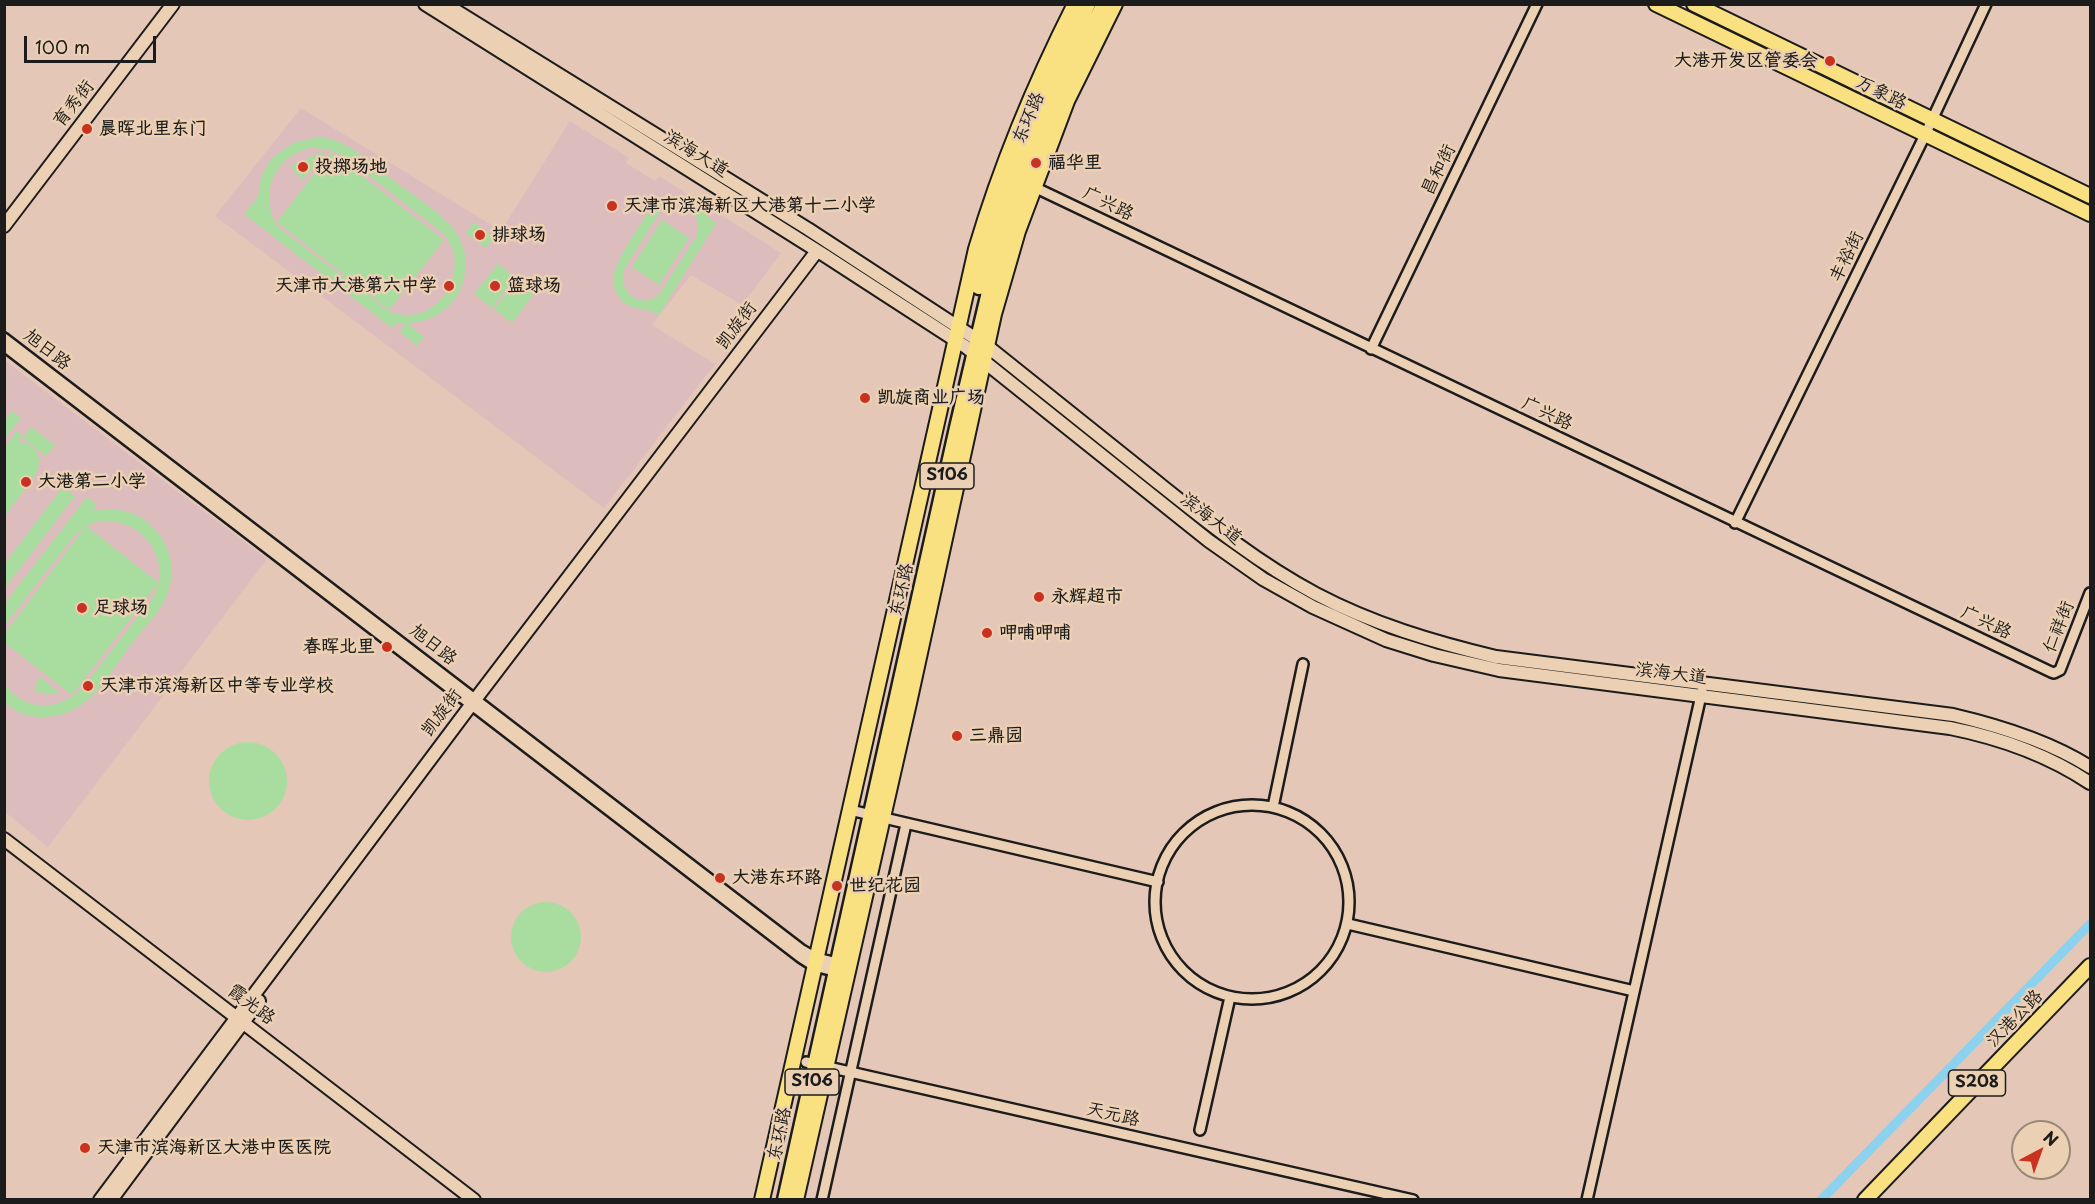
<!DOCTYPE html>
<meta charset="utf-8">
<style>
body{margin:0}
#map{position:relative;width:2095px;height:1204px;overflow:hidden;background:#e5c7b8;font-family:"Playpen Sans",sans-serif}
canvas{display:block}
.frame{position:absolute;inset:0;border:6px solid #1c1c1c;pointer-events:none}
.north{position:absolute;left:2011px;top:1120px;width:60px;height:60px;box-sizing:border-box;background:#ecd0b3;border:2px solid #987;border-radius:50%;rotate:41deg;font-size:16px;font-weight:700;line-height:24px;text-align:center;color:#1c1c1c}
.north::after{content:'';display:block;margin:auto;width:21px;height:27px;background:#c8321e;clip-path:polygon(50% 0,100% 100%,50% 72%,0 100%)}
.scale{position:absolute;left:24px;top:36px;width:132px;height:27px;box-sizing:border-box;border:3px solid #1c1c1c;border-top:0;padding-left:8px;font-size:18px;line-height:21px;white-space:nowrap;color:#1c1c1c;-webkit-text-stroke:4px #ecd0b3;paint-order:stroke}
</style>
<div id="map">
<canvas width="2095" height="1204"></canvas>
<div class="frame"></div>
<div class="north">N</div>
<div class="scale">100 m</div>
</div>
<script>
const ctx = document.querySelector('canvas').getContext('2d');
ctx.lineJoin = 'round';
function fill(path, color) { ctx.fillStyle = color; ctx.fill(path, 'evenodd'); }
function stroke(path, color, width, dash) { ctx.strokeStyle = color; ctx.lineWidth = width; ctx.lineCap = dash ? 'butt' : 'round'; ctx.setLineDash(dash || []); ctx.stroke(path); }
function write(font, color, halo, rows, align = 'center') {
  ctx.font = font + ' "Playpen Sans","LXGW WenKai TC",sans-serif'; ctx.lineWidth = 5; ctx.setLineDash([]); ctx.textBaseline = 'middle'; ctx.strokeStyle = halo; ctx.fillStyle = color; for (const [text, x, y, turn = 0] of rows) {
    ctx.save(); ctx.translate(x, y); ctx.rotate((+turn || 0) * Math.PI / 180); ctx.textAlign = isNaN(turn) ? turn : align; if (halo) ctx.strokeText(text, 0, 0); ctx.fillText(text, 0, 0); ctx.restore();
  }
}
fill(new Path2D(`
 M301,108l200,123 69,-110 59,37 -3,5 29,18 4,-5 122,77 -39,52 -51,-30 -39,50 63,39 -111,144 -389,-292z
 M4,360l263,199 -219,288 -43,-35z`), '#ddbcbd');
fill(new Path2D(`
 M314,138c10,-1 18,0 27,5 20,9 38,27 56,40 17,13 36,24 51,40 5,5 10,12 13,19 8,17 5,41 -6,57 -11,15 -30,24 -48,24l17,14 -7,9 -17,-14 6,-9h-10l-4,5 -148,-114 14,-17 3,-21 11,-18 21,-15zM310,148l17,1 15,6 102,79c31,39 -10,97 -56,77l-109,-83c-22,-31 -5,-72 31,-80z
 M323,152l1,3 -21,25 -9,-8 -3,-7z
 M331,152l113,88 -55,70 -112,-88z
 M683,195c21,7 18,19 33,28l-57,92c-13,-9 -30,-3 -41,-19 -5,-8 -6,-17 -3,-26 3,-12 33,-60 42,-67 7,-7 17,-8 26,-8zM677,204c16,2 25,15 20,31l-38,60c-19,15 -41,-3 -35,-25l35,-57 7,-6z
 M662,220l27,18 -30,47 -27,-18z
 M474,222l20,15 -8,11 -20,-15z
 M498,264l17,13 -23,31 -18,-14z
 M517,279l18,13 -23,31 -18,-14z
 M11,411l10,7 -15,19 -1,-1v-16z
 M31,427l24,18 -9,11 -23,-18z
 M17,431l5,4 -4,7c18,0 26,16 18,32l-31,42v-69z
 M63,487l12,9 -70,92v-25z
 M87,497l10,8 -4,6c9,-1 18,-3 27,-1 35,6 58,41 50,75 -4,22 -24,40 -37,57 -26,34 -44,75 -91,75 -14,0 -27,-5 -37,-14v-18c21,27 55,27 78,2l71,-91 4,-13 -86,112 -67,-52v-10l81,-107 -12,10 -69,89v-22zM98,521c36,-4 67,25 61,62l-73,-57z
 M39,676l22,18 -27,-2z
 M209 781a39 39 0 1 1 78 0a39 39 0 1 1-78 0Z
 M511 937a35 35 0 1 1 70 0a35 35 0 1 1-70 0Z`), '#a9dd9f');
stroke(new Path2D(`
 M1821,1200l269,-276`), '#8cd1ee', 9);
const street = new Path2D(`
 M1032,186l1019,486 3,1 6,-3 30,-77
 M4,338l798,612 14,8 25,6
 M4,346l796,611 14,9 24,6
 M1371,349l166,-345
 M1735,523l190,-388 61,-131
 M1155 902a97 97 0 1 1 194 0a97 97 0 1 1-194 0Z
 M1273,807l30,-143
 M850,810l308,72
 M1348,924l286,67
 M806,1062l607,138
 M1200,1130l30,-133
 M822,1200l84,-376
 M1587,1200l115,-509`);
const secondary = new Path2D(`
 M425,4l399,251 142,92 243,194 54,38 50,28 73,33 48,15 65,15 451,58c50,10 98,27 140,55
 M445,4l363,225 179,117c53,42 106,85 160,128 54,43 107,87 169,120 57,30 117,48 180,63l457,58c47,11 96,26 137,52
 M4,226l169,-222
 M4,839l470,361
 M100,1200l371,-495 346,-454
 M111,1200l148,-199`);
const primary = new Path2D(`
 M1656,4l434,210
 M1694,4l396,192
 M762,1200c72,-317 140,-635 214,-951 25,-84 59,-166 99,-245
 M796,1200l113,-497 85,-389 24,-83 49,-130 48,-97
 M1865,1200l225,-234`);
const highway = new Path2D(`
 M979,286l26,-93 31,-79 51,-110
 M786,1200l172,-772 41,-174 16,-48 33,-87 57,-115`);
stroke(street, '#1c1c1c', 14);
stroke(secondary, '#1c1c1c', 16);
stroke(primary, '#1c1c1c', 18);
stroke(highway, '#1c1c1c', 21);
stroke(street, '#ecd0b3', 9);
stroke(secondary, '#ecd0b3', 12);
stroke(primary, '#f9e181', 14);
stroke(highway, '#f9e181', 16);
for (const [x, y, r, color] of [
 [1830,61,6,"#c8321e"],
 [87,129,6,"#c8321e"],
 [1036,163,6,"#c8321e"],
 [303,167,6,"#c8321e"],
 [612,206,6,"#c8321e"],
 [480,235,6,"#c8321e"],
 [449,286,6,"#c8321e"],
 [495,286,6,"#c8321e"],
 [865,398,6,"#c8321e"],
 [26,482,6,"#c8321e"],
 [1039,597,6,"#c8321e"],
 [82,608,6,"#c8321e"],
 [987,633,6,"#c8321e"],
 [387,647,6,"#c8321e"],
 [88,686,6,"#c8321e"],
 [957,736,6,"#c8321e"],
 [720,878,6,"#c8321e"],
 [837,886,6,"#c8321e"],
 [85,1148,6,"#c8321e"]
]) { const dot = new Path2D(); dot.arc(x, y, r, 0, 2 * Math.PI); ctx.fillStyle = color; ctx.fill(dot); stroke(dot, '#ecd0b3', 2); }
for (const [x, y, w] of [
 [947,476,54],
 [812,1082,54],
 [1977,1083,57]
]) { const box = new Path2D(); box.roundRect(x - w / 2, y - 13, w, 26, 4.5); ctx.fillStyle = '#ecd0b3'; ctx.fill(box); stroke(box, '#1c1c1c', 1.5); }
write('bold 16px', '#1c1c1c', null, [
 ["S106",947,476],
 ["S106",812,1082],
 ["S208",1977,1083]
]);
write('bold 18px', '#1c1c1c', '#ecd0b3', [
 ["大港开发区管委会",1818,61,"right"],
 ["晨晖北里东门",99,129],
 ["福华里",1048,163],
 ["投掷场地",315,167],
 ["天津市滨海新区大港第十二小学",624,206],
 ["排球场",492,235],
 ["天津市大港第六中学",437,286,"right"],
 ["篮球场",507,286],
 ["凯旋商业广场",877,398],
 ["大港第二小学",38,482],
 ["永辉超市",1051,597],
 ["足球场",94,608],
 ["呷哺呷哺",999,633],
 ["春晖北里",375,647,"right"],
 ["天津市滨海新区中等专业学校",100,686],
 ["三鼎园",969,736],
 ["大港东环路",732,878],
 ["世纪花园",849,886],
 ["天津市滨海新区大港中医医院",97,1148]
], 'left');
write('18px', '#1c1c1c', '#ecd0b3', [
 ["万象路",1881,93,26],
 ["育秀街",74,104,-52],
 ["东环路",1029,118,-67],
 ["滨海大道",696,154,32],
 ["昌和街",1439,170,-64],
 ["广兴路",1108,204,26],
 ["丰裕街",1847,257,-64],
 ["凯旋街",737,326,-53],
 ["旭日路",47,350,38],
 ["广兴路",1547,414,25],
 ["滨海大道",1211,519,38],
 ["东环路",902,590,-77],
 ["广兴路",1986,623,25],
 ["仁祥街",2059,627,-68],
 ["旭日路",433,645,38],
 ["滨海大道",1671,674,7],
 ["凯旋街",442,713,-53],
 ["霞光路",251,1005,37],
 ["汉港公路",2015,1019,-46],
 ["天元路",1113,1115,13],
 ["东环路",780,1134,-78]
]);
</script>
